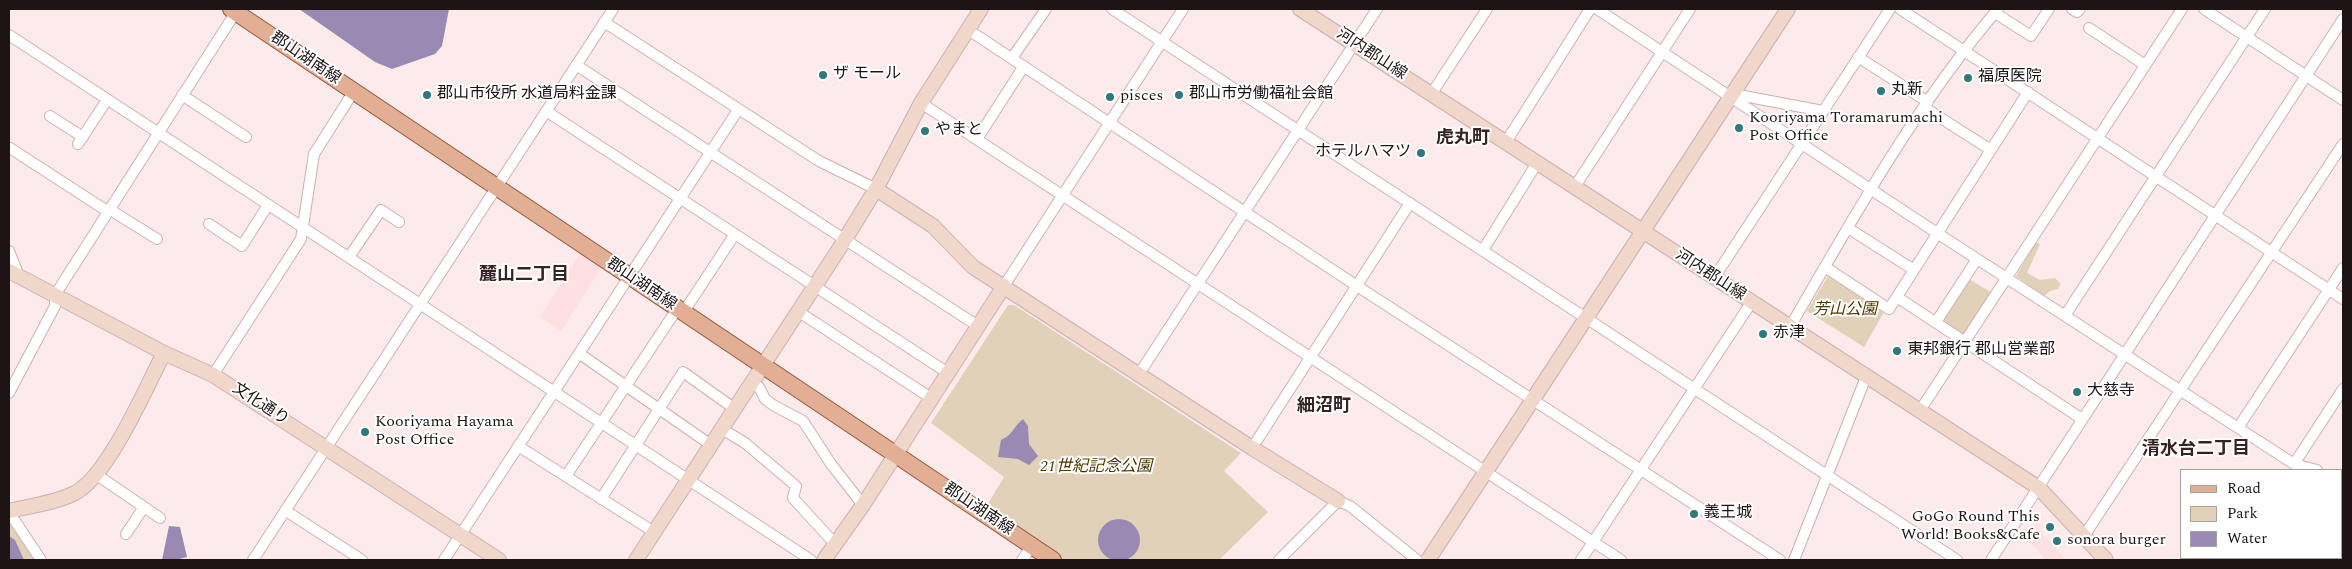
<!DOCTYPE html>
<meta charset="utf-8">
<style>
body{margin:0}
#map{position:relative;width:2352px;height:569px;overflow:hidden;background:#fdebec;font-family:Spectral,serif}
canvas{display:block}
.frame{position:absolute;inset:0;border:10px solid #1e1415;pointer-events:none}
.legend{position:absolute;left:2180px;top:469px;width:162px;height:90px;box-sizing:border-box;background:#fff;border:1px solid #a5a1a1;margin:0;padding:6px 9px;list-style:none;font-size:15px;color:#1e1415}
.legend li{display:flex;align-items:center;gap:10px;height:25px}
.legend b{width:25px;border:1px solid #a5a1a1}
</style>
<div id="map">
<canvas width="2352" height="569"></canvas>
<div class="frame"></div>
<ul class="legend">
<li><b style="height:6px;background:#e2ae94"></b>Road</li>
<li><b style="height:14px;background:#e0d1b8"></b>Park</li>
<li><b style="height:14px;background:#9a8ab3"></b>Water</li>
</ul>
</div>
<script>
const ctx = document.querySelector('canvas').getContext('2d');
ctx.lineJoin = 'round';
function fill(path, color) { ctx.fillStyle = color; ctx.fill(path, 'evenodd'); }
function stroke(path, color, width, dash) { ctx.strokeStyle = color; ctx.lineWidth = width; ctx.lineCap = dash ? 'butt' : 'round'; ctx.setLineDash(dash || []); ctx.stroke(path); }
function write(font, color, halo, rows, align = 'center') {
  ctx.font = font + ' Spectral,"Noto Sans JP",serif'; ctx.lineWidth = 4; ctx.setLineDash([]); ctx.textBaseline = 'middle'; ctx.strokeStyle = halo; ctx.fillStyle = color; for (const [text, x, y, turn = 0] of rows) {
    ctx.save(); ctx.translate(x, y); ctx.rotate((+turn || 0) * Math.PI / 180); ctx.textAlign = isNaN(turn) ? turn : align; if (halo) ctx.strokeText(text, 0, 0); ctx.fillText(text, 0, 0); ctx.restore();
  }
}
fill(new Path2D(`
 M580,254l21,14 -40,63 -21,-14z
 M2035,525l31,35h-20l-22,-25z`), '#fedfe2');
fill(new Path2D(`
 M2036,242l4,2 -13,29 13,7 15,-2 6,6 -3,5 -8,2 -6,5 -28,-20z
 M1828,276l56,36 -20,35 -57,-36z
 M1969,279l23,14 -28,43 -21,-13 -1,-4z
 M1008,305h6l227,148 -17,18 44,41 -49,48h-155l-78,-53 18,-30 -73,-54z
 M10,520l25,40h-26z`), '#e0d1b8');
fill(new Path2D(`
 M299,9h150l-7,37 -7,8 -43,15 -17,-7z
 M1023,419l5,7 1,18 9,12 -9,9 -11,-6 -20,-2 3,-17c13,-6 11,-12 22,-21z
 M1098 540a21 21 0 1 1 42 0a21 21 0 1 1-42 0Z
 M169,526l11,1 7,30 -12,3h-13z
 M9,536l6,4 9,20h-15z`), '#9a8ab3');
const street = new Path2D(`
 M1112,9l845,551
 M1597,9l340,224 357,231 23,6
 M1900,9l443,290
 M2072,9l5,3 3,-3
 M2204,9l139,91
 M1995,13l36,23 18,-27
 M604,22l215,139 57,28
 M2089,28l56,37
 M967,29l390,257 423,274
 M9,35l802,525
 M1858,57l70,45
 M1012,58l34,-49
 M576,65l402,261
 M1432,93l55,-84
 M1733,94l90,17
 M182,95l64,42
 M921,103l700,457
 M1925,108l66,42
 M546,111l402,262
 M50,116l33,21
 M977,139l47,-73
 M1506,142l84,-133
 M78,144l29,-44
 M9,149l1,-1 97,63
 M1574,188l116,-179
 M109,209l48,30
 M209,224l33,22 26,-41
 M1848,228l66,42
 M1483,250l54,-87
 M9,251l10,25
 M349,257l32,-47 18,12
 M1825,267l64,42 139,-217
 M1714,278l176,-269
 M1004,286l179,-277
 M1897,297l185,122
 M799,312l132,86
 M683,313l52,-79
 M2066,314l199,-305
 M1936,322l41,-63
 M1790,327c63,-109 126,-222 208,-318
 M580,354l131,91
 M1139,374l238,-365
 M213,375l88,-136 13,-85 40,-63
 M752,383l7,4 6,12 8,6 30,16 28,43 32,41
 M9,393l46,-87v-11l177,-277 5,-5
 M1919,412l263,-403
 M2238,428l105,-160
 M722,429l23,14 51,43 -3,12 43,47
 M518,446l136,86
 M1252,448l158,-245
 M2294,464l49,-75
 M97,475l63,43
 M566,476l111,-167
 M2341,477h2
 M601,499l82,-127 52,37
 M286,511l76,49
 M9,512l32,48
 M126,534l18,-27
 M2084,536l259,-392
 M253,560l360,-551
 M444,560l294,-450
 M1022,560l10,-14
 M1279,560l59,-59 12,5 67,54
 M1581,560l170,-257
 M1794,560l72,-183
 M1991,560l352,-541`);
const secondary = new Path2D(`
 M1300,9l739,479 67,72
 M876,189l57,37 40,41 279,181 86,53
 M9,271l155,82 49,22 286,185
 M9,511c21,-5 46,-8 66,-18 34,-18 70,-104 89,-140
 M636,560l203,-311 37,-60 45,-86 60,-94
 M824,560l39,-55 141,-219
 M1428,560l360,-551`);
const primary = new Path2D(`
 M231,9l822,551`);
stroke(street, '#ccb0b3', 12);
stroke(secondary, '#ccb0b3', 16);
stroke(primary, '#915539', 18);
stroke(street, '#fff', 10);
stroke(secondary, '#f1d6ca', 14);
stroke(primary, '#e2ae94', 16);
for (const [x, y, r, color] of [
 [823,75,5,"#2f797b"],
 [1968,78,5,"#2f797b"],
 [1881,91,5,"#2f797b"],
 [427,95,5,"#2f797b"],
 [1179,95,5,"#2f797b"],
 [1110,97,5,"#2f797b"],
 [1739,128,5,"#2f797b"],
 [925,131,5,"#2f797b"],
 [1421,153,5,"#2f797b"],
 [1763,334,5,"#2f797b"],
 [1897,351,5,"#2f797b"],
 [2077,392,5,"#2f797b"],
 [365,432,5,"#2f797b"],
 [1694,514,5,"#2f797b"],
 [2050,527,5,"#2f797b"],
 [2057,541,5,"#2f797b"]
]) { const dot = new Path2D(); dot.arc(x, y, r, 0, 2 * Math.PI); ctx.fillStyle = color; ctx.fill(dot); stroke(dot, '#fff', 2); }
write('16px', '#1e1415', '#fff', [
 ["河内郡山線",1371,55,33],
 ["郡山湖南線",305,59,34],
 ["河内郡山線",1710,276,33],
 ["郡山湖南線",641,285,34],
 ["文化通り",260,405,33],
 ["郡山湖南線",978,510,34]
]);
write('16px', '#1e1415', '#fff', [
 ["ザ モール",833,75],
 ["福原医院",1978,78],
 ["丸新",1891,91],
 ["郡山市役所 水道局料金課",437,95],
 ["郡山市労働福祉会館",1189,95],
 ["pisces",1120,97],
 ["Kooriyama Toramarumachi",1749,119],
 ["Post Office",1749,137],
 ["やまと",935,131],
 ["ホテルハマツ",1411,153,"right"],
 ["赤津",1773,334],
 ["東邦銀行 郡山営業部",1907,351],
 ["大慈寺",2087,392],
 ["Kooriyama Hayama",375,423],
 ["Post Office",375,441],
 ["義王城",1704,514],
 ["GoGo Round This",2040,518,"right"],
 ["World! Books&Cafe",2040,536,"right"],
 ["sonora burger",2067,541]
], 'left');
write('italic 16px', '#4f3700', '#fff', [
 ["芳山公園",1845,311],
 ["21世紀記念公園",1096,468]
]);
write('bold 18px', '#372225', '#fff', [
 ["虎丸町",1463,139],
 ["麓山二丁目",524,276],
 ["細沼町",1324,407],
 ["清水台二丁目",2196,450]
]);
</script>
